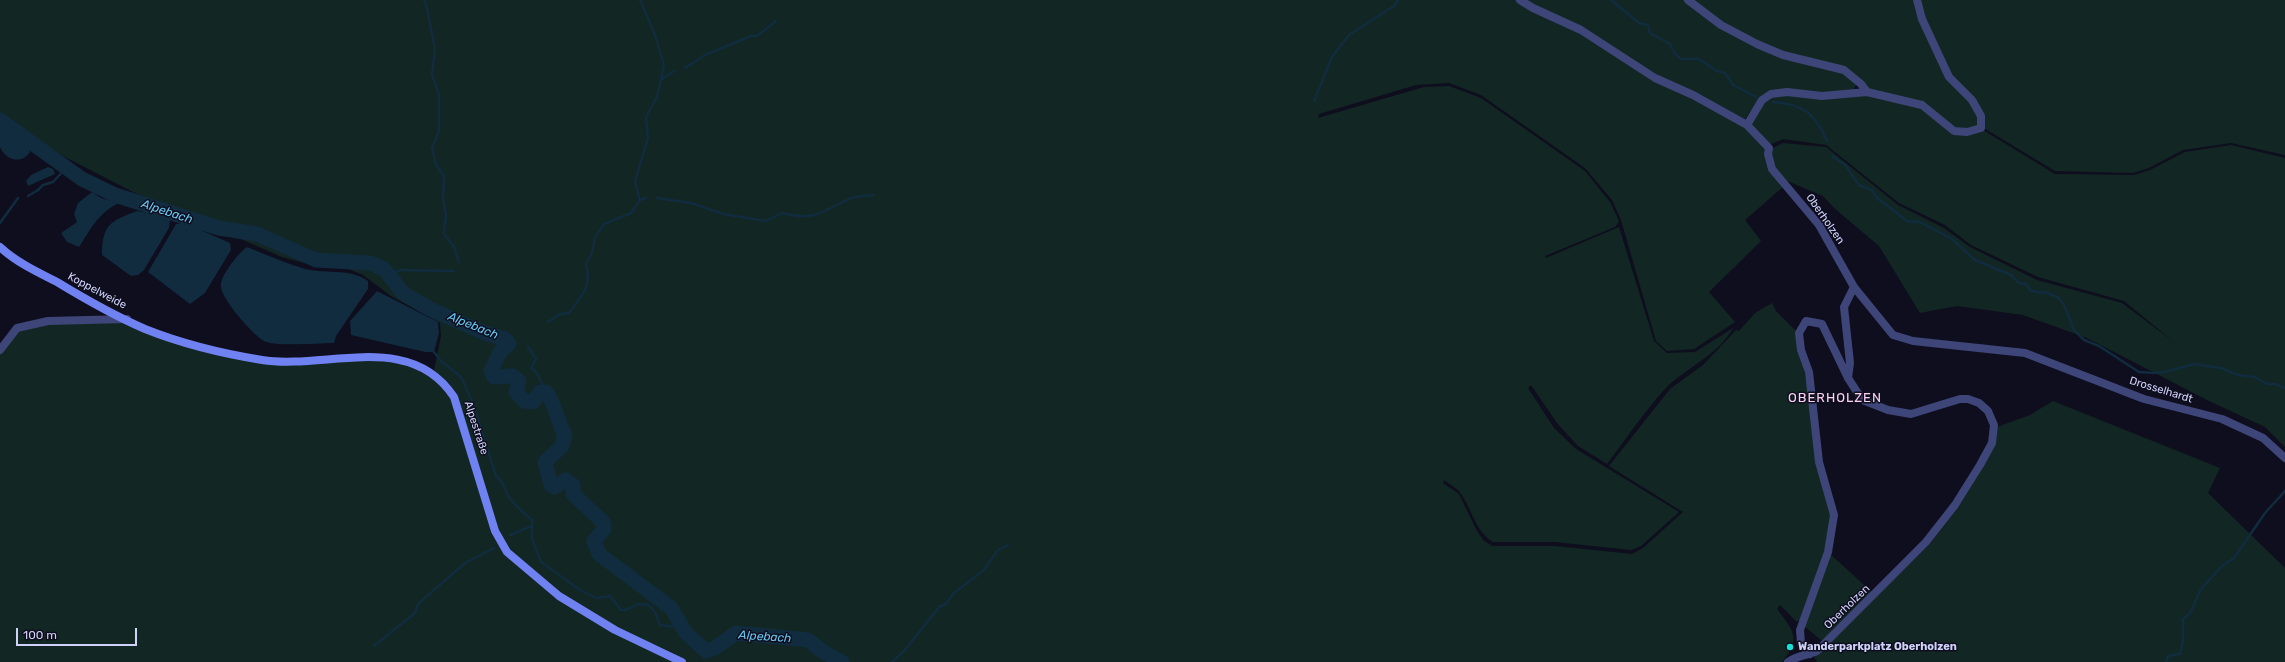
<!DOCTYPE html>
<meta charset="utf-8">
<style>
body{margin:0}
#map{position:relative;width:2285px;height:662px;overflow:hidden;background:#0e0e1e;font-family:Rubik,sans-serif}
canvas{display:block}
.scale{position:absolute;left:16px;top:628px;width:121px;height:18px;box-sizing:border-box;border:2px solid #d0d2fa;border-top:0;padding-left:5px;font-size:12px;line-height:14px;white-space:nowrap;color:#d0d2fa;-webkit-text-stroke:3px #0e0e1e;paint-order:stroke}
</style>
<div id="map">
<canvas width="2285" height="662"></canvas>
<div class="scale">100 m</div>
</div>
<script>
const ctx = document.querySelector('canvas').getContext('2d');
ctx.lineJoin = 'round';
function fill(path, color) { ctx.fillStyle = color; ctx.fill(path, 'evenodd'); }
function stroke(path, color, width, dash) { ctx.strokeStyle = color; ctx.lineWidth = width; ctx.lineCap = dash ? 'butt' : 'round'; ctx.setLineDash(dash || []); ctx.stroke(path); }
function write(font, color, halo, rows, align = 'center') {
  ctx.font = font + ' Rubik,sans-serif'; ctx.lineWidth = 3; ctx.setLineDash([]); ctx.textBaseline = 'middle'; ctx.strokeStyle = halo; ctx.fillStyle = color; for (const [text, x, y, turn = 0] of rows) {
    ctx.save(); ctx.translate(x, y); ctx.rotate((+turn || 0) * Math.PI / 180); ctx.textAlign = isNaN(turn) ? turn : align; if (halo) ctx.strokeText(text, 0, 0); ctx.fillText(text, 0, 0); ctx.restore();
  }
}
fill(new Path2D(`
 M0,0h1518l63,31 165,95 21,21v7l17,32 -39,34 16,21 -52,51 26,30 -41,27 -27,2 -11,-10 -35,-121 -9,-20 -27,-32 -104,-73 -32,-12 -33,2 -97,29 -1,4 106,-31 25,-1 32,12 104,73 25,31 9,19 -4,6 -70,29 1,2 73,-31 35,114 13,12 28,-1 38,-24c-15,28 -47,39 -68,61 -21,23 -39,50 -58,75l-29,-18 -21,-23 -26,-38 -3,3 26,40 22,21 103,63 -38,34 -10,4 -76,-8h-62c-18,-11 -20,-31 -32,-48 -4,-6 -12,-10 -17,-14l-1,3 16,11 17,35 7,11 9,6h63l77,8 11,-6 40,-36 -74,-46 61,-77 33,-24 33,-35 3,1 16,-18 17,-10 4,8 21,21 34,178 -6,40 -25,70 -3,2 -17,-17 -3,4c16,21 25,30 5,53h-1094l-19,-11 -53,-24 -56,-34 -51,-42 -11,-20 -41,-137 -9,-12 -14,-11 7,-35 -1,-13 -49,-27 -28,-21 -17,-7 -34,-3 -30,-8 -149,-65 -107,-55 -26,-20z
 M1523,0h762v155l-54,-12 -48,7 -34,18 -16,5 -78,-2 -73,-44 -16,3 -12,-1 -32,-26 -55,-12 -10,-8 -4,8 -21,2 -45,-2 -32,14 -10,14 -3,1 -86,-44z
 M1867,94l55,14 33,26 28,-4 72,44 79,1 16,-5 35,-18 46,-7 54,13v289l-20,-20 -56,-26 -122,-63 -64,-23 -66,-9 -37,7 -41,-67 -45,-38 -11,-12 -38,-16 -11,-13 -3,-18 12,-6 43,4 72,58 46,23 26,19 67,33 85,23 52,39 -50,-41 -86,-24 -67,-32 -26,-20 -46,-22 -73,-58 -43,-6 -14,6 -20,-21 14,-22 10,-6z
 M126,321l137,41 92,-4 49,6 15,5 25,17 13,27 34,120 14,22 50,43 122,64h-677v-310l17,-23 30,-6z
 M2053,401l167,67 -12,25 77,75v94h-468l-3,-5 116,-113 28,-36 26,-42 13,-39 33,-12z
 M1829,553l44,40 -51,48 -18,-15z`), '#122723');
fill(new Path2D(`
 M0,127l29,22 1,3c-8,13 -25,8 -30,-5 0,-5 0,-14 0,-20z
 M48,167l5,2 2,5 -27,12 -2,-5 5,-6z
 M92,192l9,6 18,5c-21,10 -28,26 -40,44l-12,-5 -6,-9 16,-11 -3,-8 4,-11z
 M137,211l28,5 5,4 -1,8 -25,42 -6,5 -7,1 -29,-21c0,-30 8,-34 35,-44z
 M185,223l45,20 1,7 -26,43 -15,11 -42,-32 28,-48z
 M247,247c18,7 36,15 55,21 22,7 47,-1 66,13v8l-32,47 -2,7c-15,0 -59,4 -70,-2 -11,-6 -46,-45 -43,-57 1,-10 18,-32 26,-37z
 M377,291l61,31 1,11 -5,19h-9l-74,-17 -1,-14z`), '#112b3f');
stroke(new Path2D(`
 M424,0l3,8 8,41 -3,26 7,20v36l-7,17 4,17 8,11 -1,22 3,17 -2,19 10,13 5,15
 M1611,0l28,23 9,2 2,8 20,11 5,10 6,5h18l18,12 8,2 8,12 23,12
 M685,68l20,-13 46,-19h6l19,-15
 M662,79l12,-8
 M1314,101l18,-44 17,-22 45,-29 4,-6
 M1773,102c30,2 42,11 54,39
 M1832,156l13,9 14,20 13,5 4,7 31,24 13,1 32,17 23,21 36,15 8,8 7,1 4,6 10,3 6,-1 13,6 5,7 10,25 10,10 15,6 40,26 15,1 11,-1 29,-8 27,4 17,7 17,2 12,7h8l10,4
 M28,196l10,-6 5,-5 10,-3 13,-14
 M657,198l34,5 32,11 43,7 16,-8c35,9 40,-3 70,-15 6,-2 15,-2 21,-3
 M640,200l6,-2
 M0,223l18,-25
 M390,275l11,-5 53,1
 M548,322l12,-8 9,-1c13,-18 23,-25 17,-49l6,-11 3,-16 9,-13 27,-11 9,-13 -5,-19 13,-43 -2,-21 11,-20 7,-32 -9,-30 -15,-35
 M528,347l8,12 -5,9 6,5 9,19
 M434,352l7,9 20,16 11,24 24,75c10,8 7,12 13,21 6,9 15,16 23,23v19l9,23 39,28 16,8 14,-2 11,14h5l12,-6 11,1 7,9 4,11 23,3
 M510,535l22,-9
 M374,646l41,-33 3,-9 47,-41 29,-15
 M892,662l13,-12 34,-43 7,-3 8,-11 30,-23 14,-20 10,-5
 M2166,662l2,-6 12,-2 3,-12v-23l7,-6 11,-24 21,-23 12,-8 31,-45 20,-22`), '#112b3f', 2.5);
stroke(new Path2D(`
 M0,120l82,59 33,16 104,33 38,6 59,26 54,3 14,6 19,24 27,16 52,23 23,7 4,5 -9,8 -9,19 3,6 19,-1 6,5 -3,11 8,9 9,1 7,-10h6c8,8 11,30 19,43l-3,11 -17,16 6,23 4,2 11,-7 7,5v9l30,28 1,7 -10,12 5,13 72,54 15,25 20,18 9,-3 21,-15 72,7 14,11 20,11`), '#112b3f', 15);
stroke(new Path2D(`
 M1520,0l13,8 48,22 74,48 38,17 54,30 22,23 -1,6 4,15 47,56 35,62 39,48 20,6 112,12 119,46 78,20 41,19 22,20
 M1688,0l33,25 36,19 26,11 61,15 17,14 6,8
 M1747,125l15,-25 9,-6 16,-2 35,4 45,-4 55,13 32,26 13,1 14,-4v-12l-9,-16 -23,-23 -27,-58 -5,-19
 M0,350l17,-22 31,-7 79,-2
 M1848,378l2,-15 -6,-56 10,-20
 M1788,662c10,-7 19,-6 29,-11l109,-109 29,-37 25,-40 12,-22 2,-18 -6,-14 -9,-8 -11,-4h-8l-49,15 -23,-4 -23,-9 -8,-9 -9,-14 -26,-54 -16,-3 -7,12 2,17 8,22 10,90 15,53 -6,37 -28,78 1,14 9,10`), '#3e4578', 8);
stroke(new Path2D(`
 M0,247c16,15 37,25 57,35 28,17 58,34 88,47 35,14 80,25 117,31 64,10 148,-30 192,37l41,134 12,21 52,44 56,34 67,32`), '#7082f1', 8);
for (const [x, y, r, color] of [
 [1790,647,4,"#16e0d3"]
]) { const dot = new Path2D(); dot.arc(x, y, r, 0, 2 * Math.PI); ctx.fillStyle = color; ctx.fill(dot); stroke(dot, '#0e0e1e', 1.5); }
write('11px', '#d0d2fa', '#0e0e1e', [
 ["Oberholzen",1825,219,55],
 ["Koppelweide",97,291,28],
 ["Drosselhardt",2161,390,17],
 ["Alpestraße",476,428,72],
 ["Oberholzen",1847,607,-44]
]);
write('bold 11px', '#d0d2fa', '#0e0e1e', [
 ["Wanderparkplatz Oberholzen",1798,647]
], 'left');
write('italic 12px', '#68c7f0', '#0e0e1e', [
 ["Alpebach",167,212,18],
 ["Alpebach",473,326,22],
 ["Alpebach",765,637,4]
]);
ctx.letterSpacing = '1px';
write('13px', '#fbd2f2', '#0e0e1e', [
 ["OBERHOLZEN",1835,398]
]);
ctx.letterSpacing = '0px';
</script>
